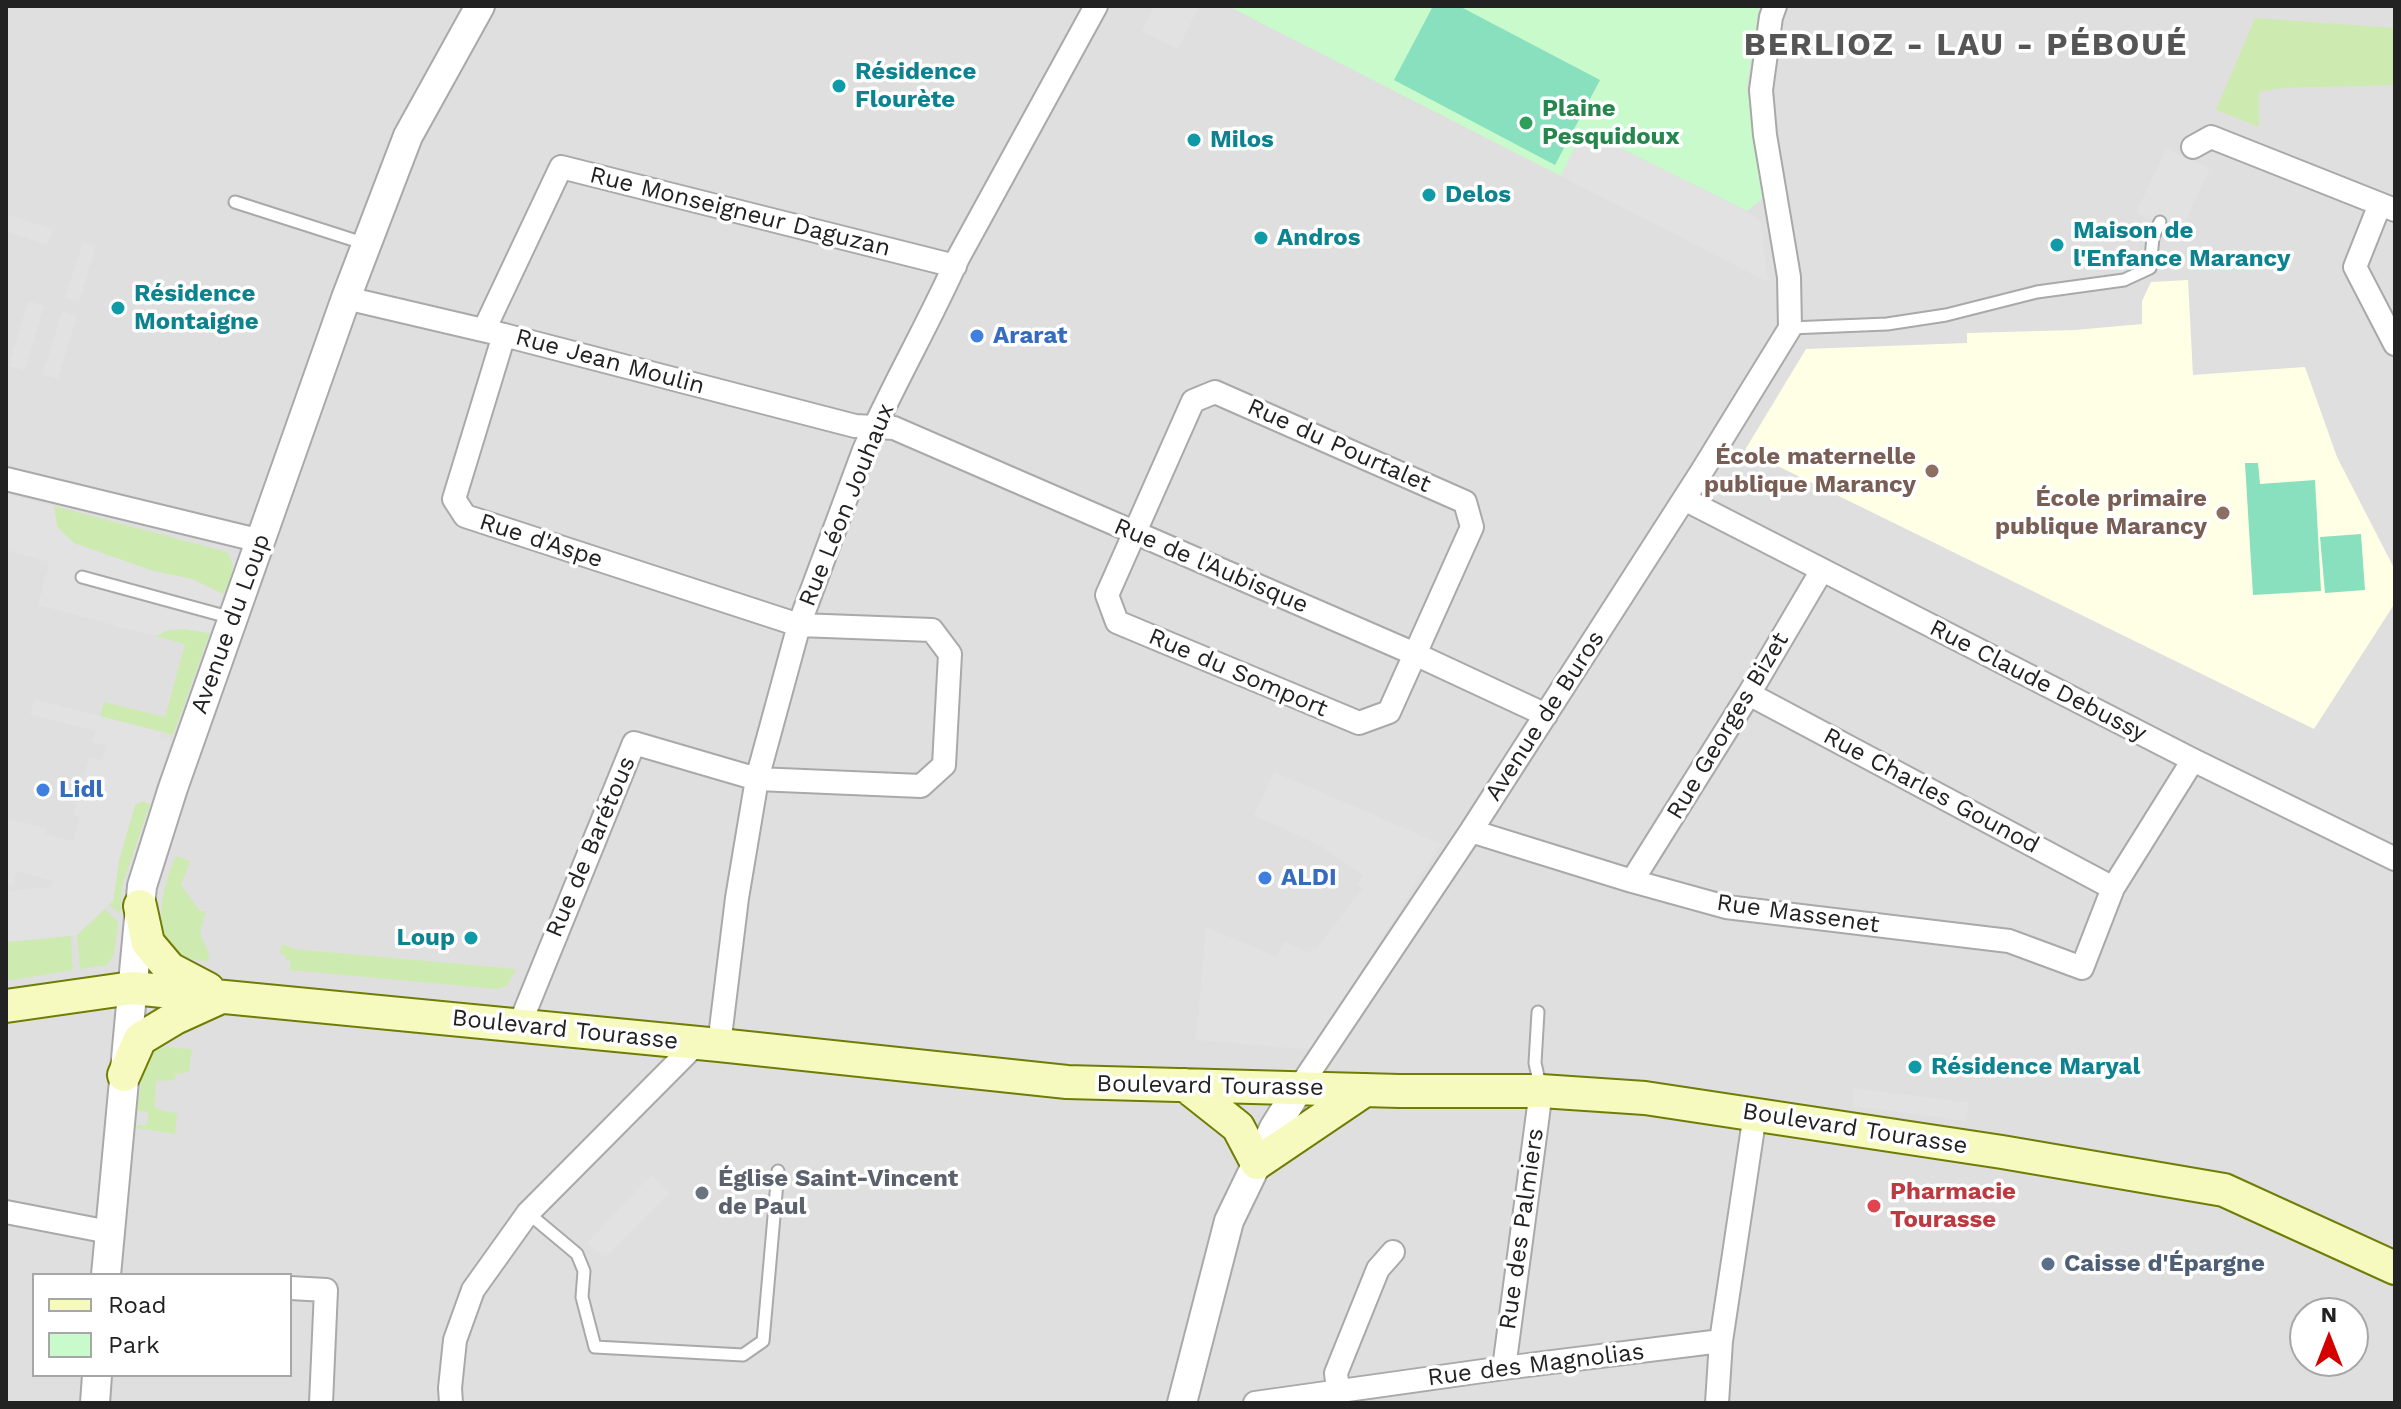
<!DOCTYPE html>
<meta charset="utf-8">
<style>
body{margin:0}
#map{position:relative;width:2401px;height:1409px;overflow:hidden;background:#f2efe9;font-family:"Work Sans",sans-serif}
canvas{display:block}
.frame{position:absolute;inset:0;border:8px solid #222;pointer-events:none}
.legend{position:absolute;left:32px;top:1273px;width:260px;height:104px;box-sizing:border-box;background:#fff;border:2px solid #a7a7a7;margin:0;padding:10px 14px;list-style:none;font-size:24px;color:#222}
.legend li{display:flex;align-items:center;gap:16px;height:40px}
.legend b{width:40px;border:2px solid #a7a7a7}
.north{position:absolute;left:2289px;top:1297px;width:80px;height:80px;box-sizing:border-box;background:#fff;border:2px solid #a7a7a7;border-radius:50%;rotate:0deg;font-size:22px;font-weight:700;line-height:32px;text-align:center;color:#222}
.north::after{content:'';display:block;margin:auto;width:28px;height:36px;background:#d40000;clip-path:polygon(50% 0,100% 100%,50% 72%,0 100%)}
</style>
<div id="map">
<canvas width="2401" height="1409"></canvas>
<div class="frame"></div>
<ul class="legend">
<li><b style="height:10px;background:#f7fabf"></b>Road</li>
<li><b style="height:22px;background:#c8facc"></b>Park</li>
</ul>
<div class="north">N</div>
</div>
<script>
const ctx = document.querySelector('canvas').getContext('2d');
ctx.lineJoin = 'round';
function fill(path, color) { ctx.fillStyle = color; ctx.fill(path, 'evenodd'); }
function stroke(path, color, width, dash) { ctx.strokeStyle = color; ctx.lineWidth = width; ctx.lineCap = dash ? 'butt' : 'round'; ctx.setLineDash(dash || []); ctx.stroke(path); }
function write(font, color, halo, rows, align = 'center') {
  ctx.font = font + ' "Work Sans",sans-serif'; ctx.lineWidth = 7; ctx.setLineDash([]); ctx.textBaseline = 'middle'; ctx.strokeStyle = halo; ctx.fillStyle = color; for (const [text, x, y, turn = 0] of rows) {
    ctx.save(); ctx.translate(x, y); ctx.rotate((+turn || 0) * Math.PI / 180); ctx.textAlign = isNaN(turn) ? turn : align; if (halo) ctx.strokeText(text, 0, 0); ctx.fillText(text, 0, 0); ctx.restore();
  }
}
fill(new Path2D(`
 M6,6h2389v1397h-2389zM34,1275h256v100h-256zM2305,1313h48v48h-48z`), '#e0dfdf');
fill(new Path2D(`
 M2188,280l5,95 112,-8 32,90 58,113v33l-81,126 -569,-279 61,-101 161,-6v-10l108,-3 67,-6v-23l9,-19z`), '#ffffe5');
fill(new Path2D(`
 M2255,18l140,10v57l-113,3 -23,4v35l-43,-17z
 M54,506l173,46c10,15 5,28 -4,42l-31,-15 -39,-8 -80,-28 -16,-16z
 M184,629l26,4 -37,102 -73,-19 4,-14 61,15 20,-73 -30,-8 13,-6z
 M143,801l7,3 -28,82 -2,28 -11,-9 4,-4 6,-40 16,-56z
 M176,856l14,5 -9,24 19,26h6l-6,22 9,21 -1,8c-8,-2 -17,-2 -25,-6 -35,-19 -20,-71 -7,-100z
 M105,909l13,13 -4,33 -7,10 -27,4 -3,-34z
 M71,936l2,34 -67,11v-39z
 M283,944l11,5 222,20 -9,17 -10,3 -208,-19 2,-9 -6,-1 1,-5 -7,-2z
 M164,1047l28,2 -3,23 -13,2 -1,6 -19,1 -1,27 5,1 1,2 16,2 -2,21 -39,-6v-3h11l1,-13 -11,-1 8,-55h6l2,-7z`), '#cdebb0');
fill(new Path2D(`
 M1228,6h533l-3,6 -11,76 16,110 -16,13 -163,-81 -23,46z`), '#c8facc');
fill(new Path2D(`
 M1433,6h26l141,74 -45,85 -161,-85z
 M2245,463h13l2,21 55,-4 6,111 -68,4z
 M2361,534l4,56 -40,3 -5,-56z`), '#88e0be');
fill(new Path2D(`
 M1154,6h45l-21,43 -36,-18z
 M1583,130l164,81 13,10 8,61 -207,-106z
 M2166,149l44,20 -30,64 -44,-20z
 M9,215l43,14 -5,16 -41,-14z
 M83,242l13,4 -17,56 -14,-5z
 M28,301l16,5 -19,64 -16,-4z
 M62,311l15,5 -19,63 -15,-4z
 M6,494l48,12 3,21 17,16 79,28 39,8 31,15 -13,39 -26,-4 -16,1 -13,6 -117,-31 11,-43 -43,-12z
 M34,699l127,33 -2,6 12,3 -21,63 -7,-3 -8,4 -16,55 -6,41 -36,34 -71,7v-51l45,-4 2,-6 -36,-10 -4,15 -7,-2v-66l40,10 -1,6 29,7 6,-24 -7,-2 16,-58 13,3 4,-14 -14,-4 3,-11 -65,-17z
 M1274,772l167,72 -127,203 -11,2 -107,-9 10,-113 71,30 7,-16 25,12 4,-5 3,1 46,-60 -5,-4 6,-10 -44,-30 -65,-30z
 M1854,1088l115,15 -2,18 -115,-15z
 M651,1175l19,18 -65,65 -18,-15z`), '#e2e2e2');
const service = new Path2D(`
 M235,202l131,42
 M1790,328l97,-4 59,-9 91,-23 87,-12 26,-12 3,-31 7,-15
 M82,577l150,41
 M1538,1012l-3,51 6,27
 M528,1213l49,41 7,17 -2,26 13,50 148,8 20,-14 15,-170`);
const minor = new Path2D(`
 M2193,147l18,-10 184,73
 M2380,204l-25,63 40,77
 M346,298l158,37 351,91 39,2 521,226 131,61
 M484,330l77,-163 394,99
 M504,335l-50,164 11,17 334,109 133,5 18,24 -6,111 -23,21 -164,-7 -123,-36 -115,283
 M1215,392l250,110 7,25 -83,185 -30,11 -242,-101 -10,-27 86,-194z
 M6,479l255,62
 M1684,499l509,261 202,99
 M1749,694l364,194
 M1471,831l161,50 94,26 283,34 73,27 31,-80 80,-128
 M1632,881l117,-187 73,-124
 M719,1045l18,-147 20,-119 42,-154 65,-175c29,-65 65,-127 94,-192l138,-252
 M1299,1088l172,-257 231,-360 88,-143 -1,-51 -24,-142 -4,-45 10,-73 4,-11
 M6,1212l103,20
 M290,1288l36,2 -5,113
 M1504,1368l37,-277
 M1338,1391l-2,-18 42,-104 15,-17
 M451,1403l-1,-15 5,-48 18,-50 55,-77 169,-170
 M1255,1403l249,-35 217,-27
 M1717,1403l4,-62 34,-227`);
const tertiary = new Path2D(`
 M106,1275l36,-389 31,-98 173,-490 62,-162 72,-130
 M95,1403l2,-28
 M1182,1403l47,-182 45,-93 25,-40`);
const secondary = new Path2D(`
 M140,906l8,37 22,26 38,20
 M6,1006l126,-18 587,57 348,37 333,9h141l104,7 357,54 222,38 171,78
 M124,1075l16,-36 35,-21 44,-20
 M1185,1085l53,42 19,36 108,-73`);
stroke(service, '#a9a9a9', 15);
stroke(minor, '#a9a9a9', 26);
stroke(tertiary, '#a9a9a9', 32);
stroke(secondary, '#707d05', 36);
stroke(service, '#fff', 11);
stroke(minor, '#fff', 22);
stroke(tertiary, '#fff', 28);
stroke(secondary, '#f7fabf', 32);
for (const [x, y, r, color] of [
 [839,86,8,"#0f9aa8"],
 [1526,123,8,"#2e9e5b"],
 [1194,140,8,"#0f9aa8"],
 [1429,195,8,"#0f9aa8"],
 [1261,238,8,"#0f9aa8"],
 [2057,245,8,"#0f9aa8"],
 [118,308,8,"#0f9aa8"],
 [977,336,8,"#3f7fe0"],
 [1932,471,8,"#8d6e63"],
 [2223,513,8,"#8d6e63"],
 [43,790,8,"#3f7fe0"],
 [1265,878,8,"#3f7fe0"],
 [471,938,8,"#0f9aa8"],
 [1915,1067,8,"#0f9aa8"],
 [702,1193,8,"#6b7280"],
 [1874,1206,8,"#e0444e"],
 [2048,1264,8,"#5c6f8a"]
]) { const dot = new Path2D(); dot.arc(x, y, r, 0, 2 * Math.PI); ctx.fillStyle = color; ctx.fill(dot); stroke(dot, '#fff', 3); }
write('bold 24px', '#0d838f', '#fff', [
 ["Résidence",855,72],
 ["Flourète",855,100],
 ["Milos",1210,140],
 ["Delos",1445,195],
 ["Maison de",2073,231],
 ["l'Enfance Marancy",2073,259],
 ["Andros",1277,238],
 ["Résidence",134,294],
 ["Montaigne",134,322],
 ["Loup",455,938,"right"],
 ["Résidence Maryal",1931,1067]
], 'left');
write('bold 24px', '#27864d', '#fff', [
 ["Plaine",1542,109],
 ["Pesquidoux",1542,137]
], 'left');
write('24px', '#222', '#fff', [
 ["Rue Monseigneur Daguzan",740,212,14],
 ["Rue Jean Moulin",610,362,15],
 ["Rue du Pourtalet",1339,446,24],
 ["Rue Léon Jouhaux",847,505,-68],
 ["Rue d'Aspe",541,541,18],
 ["Rue de l'Aubisque",1211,566,23],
 ["Avenue du Loup",231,624,-70],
 ["Rue du Somport",1238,673,23],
 ["Rue Claude Debussy",2038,681,27],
 ["Avenue de Buros",1545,716,-57],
 ["Rue Georges Bizet",1728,726,-59],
 ["Rue Charles Gounod",1931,791,28],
 ["Rue de Barétous",591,847,-67],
 ["Rue Massenet",1798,914,8],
 ["Boulevard Tourasse",565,1030,6],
 ["Boulevard Tourasse",1210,1086,1],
 ["Boulevard Tourasse",1855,1129,9],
 ["Rue des Palmiers",1522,1229,-82],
 ["Rue des Magnolias",1536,1365,-7]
]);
write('bold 24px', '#366cbe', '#fff', [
 ["Ararat",993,336],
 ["Lidl",59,790],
 ["ALDI",1281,878]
], 'left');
write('bold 24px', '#785e54', '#fff', [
 ["École maternelle",1916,457],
 ["publique Marancy",1916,485],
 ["École primaire",2207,499],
 ["publique Marancy",2207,527]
], 'right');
write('bold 24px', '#5b616d', '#fff', [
 ["Église Saint-Vincent",718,1179],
 ["de Paul",718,1207]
], 'left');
write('bold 24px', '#be3a42', '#fff', [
 ["Pharmacie",1890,1192],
 ["Tourasse",1890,1220]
], 'left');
write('bold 24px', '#4e5e75', '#fff', [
 ["Caisse d'Épargne",2064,1264]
], 'left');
ctx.letterSpacing = '2px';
write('bold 32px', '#555', '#fff', [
 ["BERLIOZ - LAU - PÉBOUÉ",1966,46]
]);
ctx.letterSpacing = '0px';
</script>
